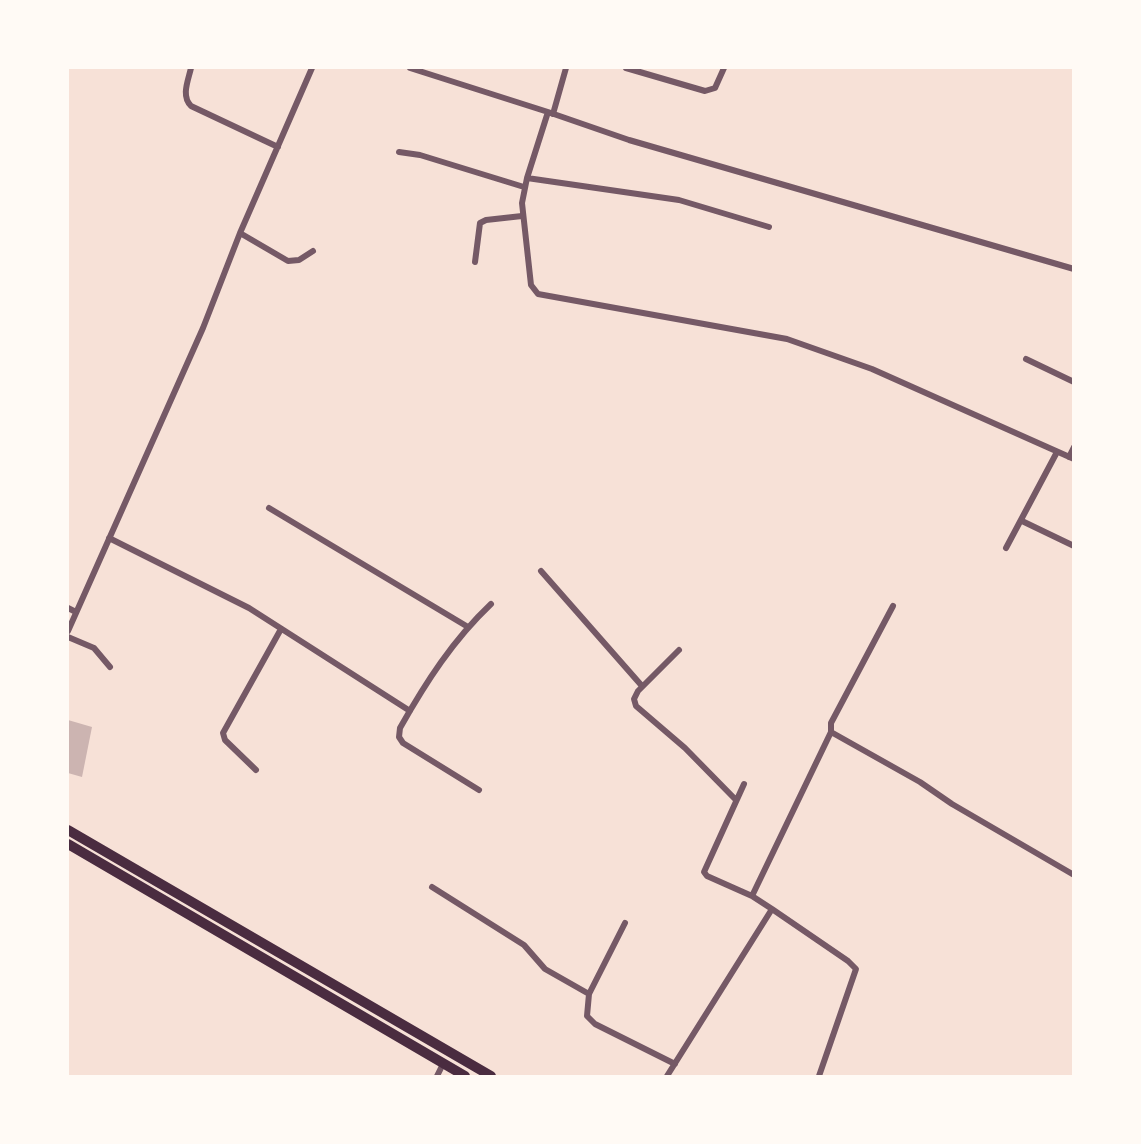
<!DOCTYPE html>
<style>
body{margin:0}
#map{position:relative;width:1141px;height:1144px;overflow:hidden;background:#f7e1d7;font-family:Raleway,sans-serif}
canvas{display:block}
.frame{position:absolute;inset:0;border:69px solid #fffaf5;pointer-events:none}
</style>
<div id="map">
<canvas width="1141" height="1144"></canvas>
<div class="frame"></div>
</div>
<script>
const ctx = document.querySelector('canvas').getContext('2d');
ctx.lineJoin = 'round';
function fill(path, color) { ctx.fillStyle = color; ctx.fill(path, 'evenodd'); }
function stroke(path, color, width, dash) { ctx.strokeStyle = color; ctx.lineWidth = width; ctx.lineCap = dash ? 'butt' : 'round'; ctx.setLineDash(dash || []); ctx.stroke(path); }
fill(new Path2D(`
 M68,720l24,7 -10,50 -14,-4z`), '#ccb4b1');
stroke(new Path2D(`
 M191,68c-3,13 -10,28 0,38l87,41
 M410,68l138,44 -21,66 -5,25 9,82 7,9 249,45 85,30 202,90
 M626,68l79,23 10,-3 9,-20
 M548,112l81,28 445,129
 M553,114l13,-46
 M399,152l21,3 104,32
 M527,178l152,22 90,27
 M240,233l48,28 11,-1 14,-9
 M475,262l5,-39 6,-3 36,-4
 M1026,359l48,23
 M1069,457l5,-10
 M269,508l199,119
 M1022,521l52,25
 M109,538l140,70 161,103
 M1006,548l51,-96
 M541,571l101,115
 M68,608l8,4
 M68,631l135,-303 37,-95 72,-165
 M68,637l26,11 16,19
 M679,650l-41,41 -4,8 2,7 49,42 51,52
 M831,732l89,50 32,22 122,71
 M256,770l-31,-30 -2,-7 58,-104
 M479,790l-76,-47 -4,-6 1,-9c26,-46 53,-88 91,-124
 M432,887l92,58 21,24 44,25
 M752,896l79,-164v-9l62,-117
 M772,909l76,52 8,8 -37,107
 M625,923l-36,71 -2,22 8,8 80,40
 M437,1076l6,-12
 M667,1076l105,-167 -20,-13 -45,-20 -3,-4 40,-88`), '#755966', 6);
stroke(new Path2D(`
 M68,830l423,246
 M68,844l397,232`), '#4a2c40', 10);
</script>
